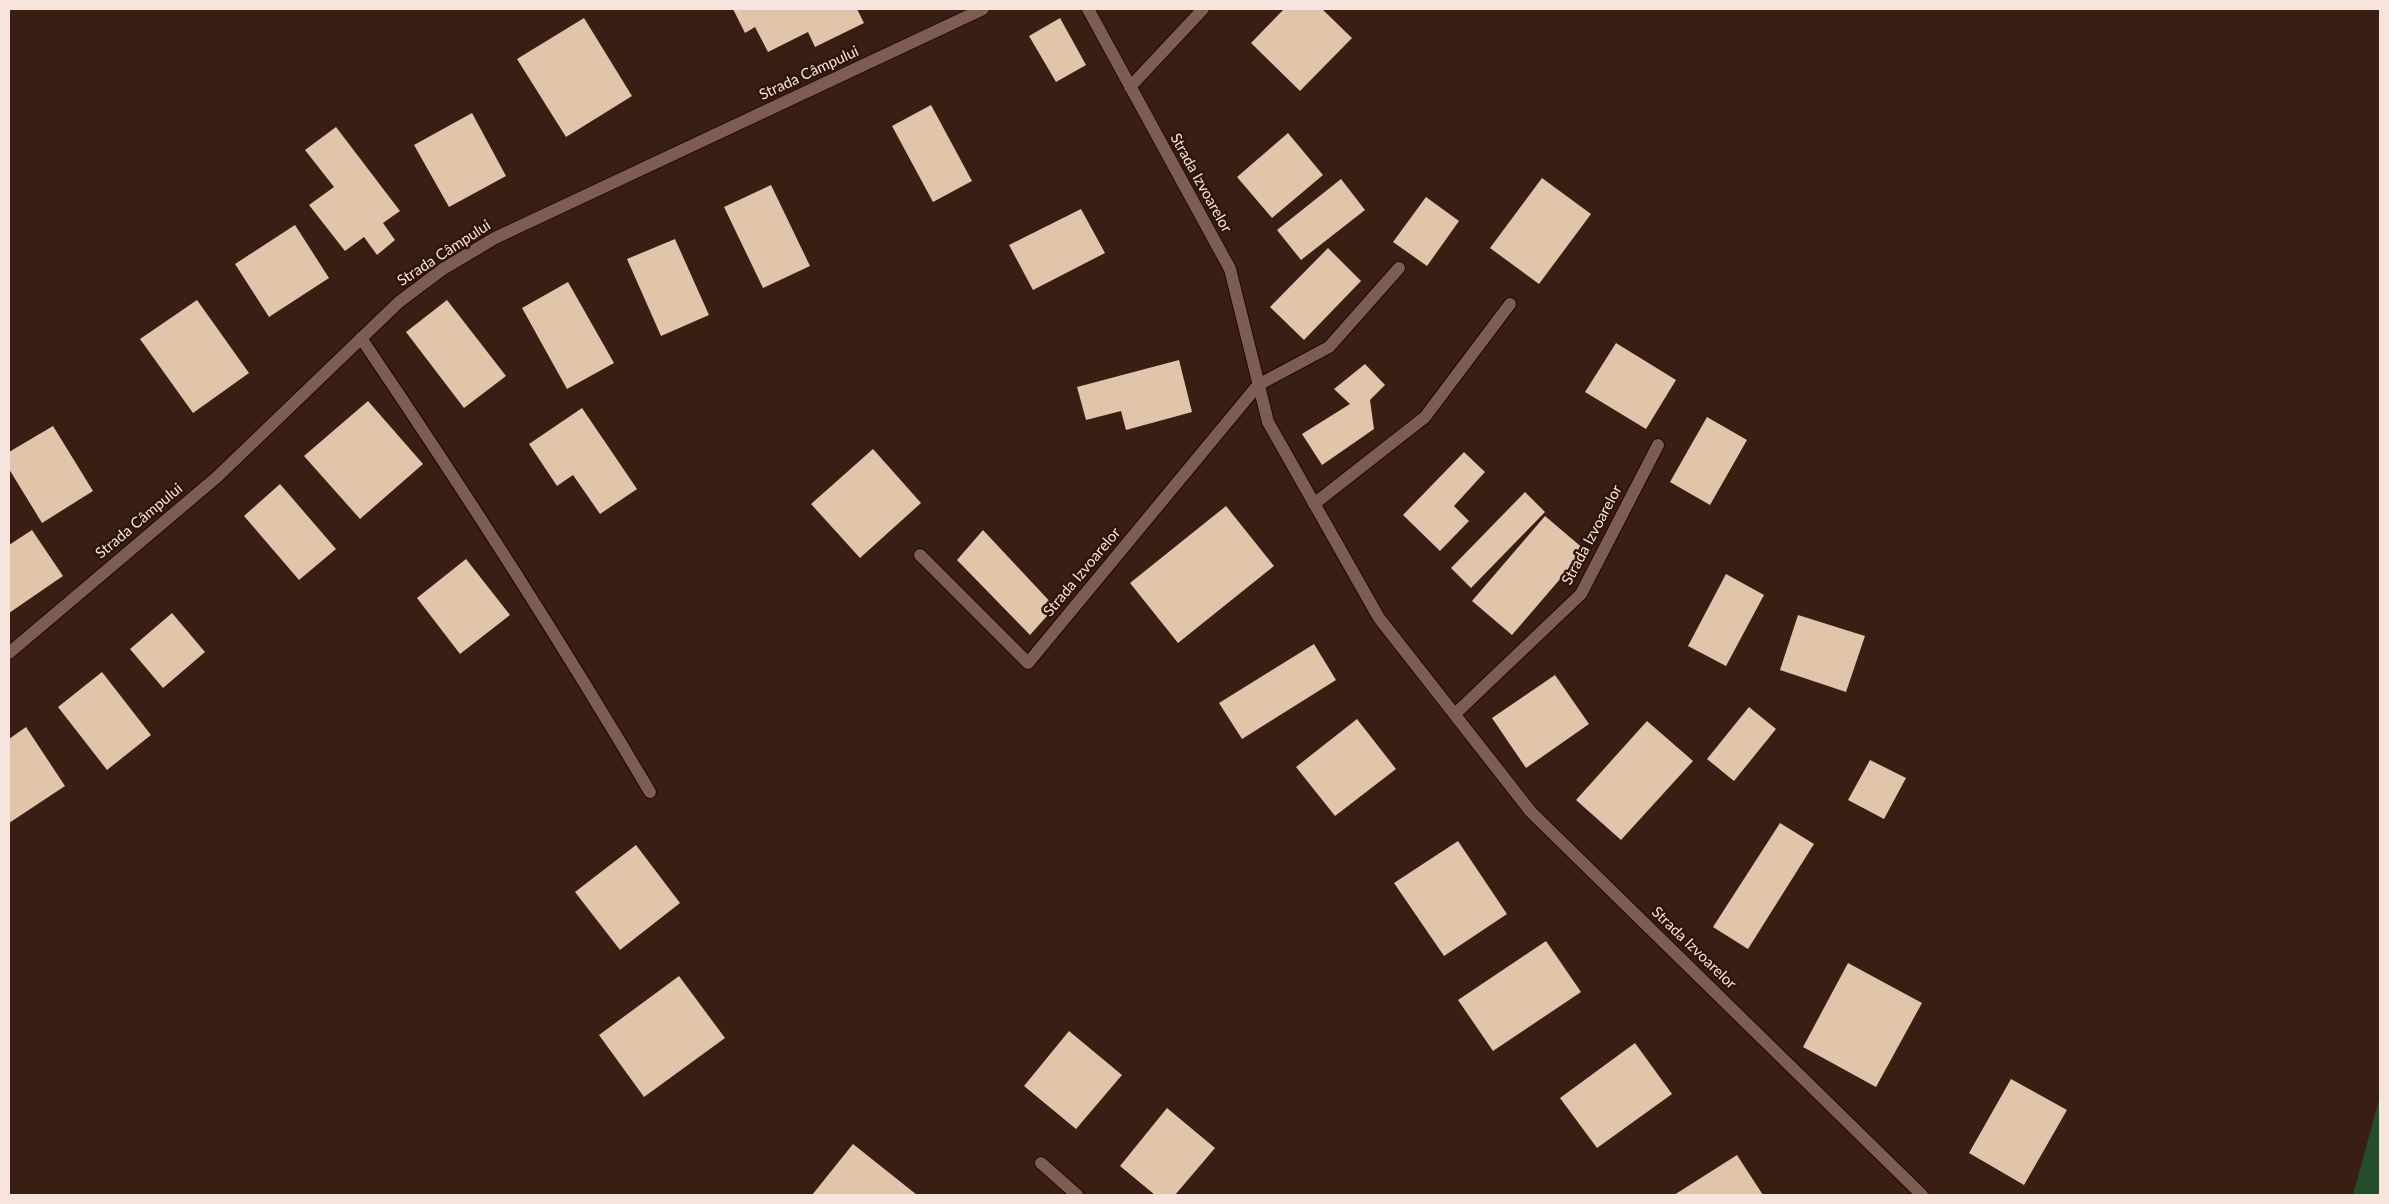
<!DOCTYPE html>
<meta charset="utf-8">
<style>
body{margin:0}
#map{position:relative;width:2389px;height:1204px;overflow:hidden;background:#391e14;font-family:Lato,sans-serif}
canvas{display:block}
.frame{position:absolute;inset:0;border:10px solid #f7e4dd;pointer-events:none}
</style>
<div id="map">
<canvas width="2389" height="1204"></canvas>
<div class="frame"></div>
</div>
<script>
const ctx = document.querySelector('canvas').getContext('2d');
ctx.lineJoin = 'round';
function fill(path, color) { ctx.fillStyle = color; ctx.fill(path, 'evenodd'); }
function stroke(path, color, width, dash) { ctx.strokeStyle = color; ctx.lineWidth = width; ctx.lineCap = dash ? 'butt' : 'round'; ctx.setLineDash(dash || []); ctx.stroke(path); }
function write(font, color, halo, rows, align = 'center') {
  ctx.font = font + ' Lato,sans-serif'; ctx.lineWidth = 5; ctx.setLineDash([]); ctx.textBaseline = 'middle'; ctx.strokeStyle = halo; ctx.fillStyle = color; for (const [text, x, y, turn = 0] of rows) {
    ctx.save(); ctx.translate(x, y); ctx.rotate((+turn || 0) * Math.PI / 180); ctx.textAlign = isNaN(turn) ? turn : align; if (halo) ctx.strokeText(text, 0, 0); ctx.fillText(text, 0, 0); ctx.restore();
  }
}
fill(new Path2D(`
 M2380,1096v99h-27z`), '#244e2a');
fill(new Path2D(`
 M733,9h124l7,14 -49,24 -7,-15 -40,20 -13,-25 -10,6z
 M1284,9h38l30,29 -52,53 -49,-48z
 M584,18l48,78 -66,41 -49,-78z
 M1060,18l26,47 -30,17 -27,-46z
 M931,105l41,76 -39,21 -41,-76z
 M472,113l34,63 -57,31 -35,-62z
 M336,127l64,84 -17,12 12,17 -18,15 -13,-18 -19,14 -36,-46 25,-18 -29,-37z
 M1288,133l35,42 -51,43 -35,-41z
 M1542,178l49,36 -52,70 -49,-36z
 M1341,179l24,31 -64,50 -24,-30z
 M771,185l39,81 -47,22 -39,-81z
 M1426,197l33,24 -32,45 -34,-24z
 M1081,209l24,44 -72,37 -24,-45z
 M295,225l34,53 -60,39 -34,-53z
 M675,239l34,76 -48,21 -34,-77z
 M1328,248l33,33 -57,59 -34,-33z
 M568,282l46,81 -47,26 -45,-81z
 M197,300l52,73 -56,40 -53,-74z
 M447,300l59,76 -42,32 -58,-76z
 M1616,343l60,37 -30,49 -61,-37z
 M1179,360l13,52 -66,18 -5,-19 -35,9 -9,-33z
 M1365,364l20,21 -15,15 4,29 -52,36 -20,-31 48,-30 -16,-15z
 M368,401l55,63 -63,55 -56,-63z
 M582,408l55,81 -37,25 -27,-39 -16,11 -28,-42z
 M1707,417l40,23 -37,65 -40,-23z
 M53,426l40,65 -51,32 -33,-54v-17z
 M873,449l48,54 -61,55 -49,-54z
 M1464,452l21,20 -31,34 15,15 -29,30 -37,-36z
 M280,484l56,65 -37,31 -55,-64z
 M1525,492l20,20 -74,76 -20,-20z
 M1226,506l48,60 -96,77 -48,-60z
 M1545,516l40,34 -73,85 -40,-34z
 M32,530l31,46 -54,37v-68z
 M983,530l72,77 -25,28 -73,-75z
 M466,559l44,56 -50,39 -43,-56z
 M1726,574l38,21 -38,71 -38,-20z
 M172,613l33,39 -42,36 -33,-39z
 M1798,615l67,21 -19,56 -66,-22z
 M1314,644l22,36 -94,59 -23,-36z
 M102,672l49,63 -44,35 -49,-63z
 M1555,675l34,49 -63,44 -34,-50z
 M1749,707l27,22 -42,52 -27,-22z
 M1357,719l39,50 -61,47 -39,-49z
 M1647,721l46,40 -72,79 -45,-40z
 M26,727l39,59 -56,37v-84z
 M1870,760l36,18 -22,41 -36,-19z
 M1780,823l34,21 -66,105 -35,-22z
 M1458,841l49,73 -63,42 -50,-73z
 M636,845l44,58 -60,47 -45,-58z
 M1546,941l35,51 -88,59 -35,-51z
 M1848,963l74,40 -46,84 -73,-40z
 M679,976l46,62 -81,59 -45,-62z
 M1069,1031l53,44 -46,54 -52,-43z
 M1635,1043l37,51 -75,54 -37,-50z
 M2011,1079l56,31 -43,75 -55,-32z
 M1167,1108l48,40 -40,47h-20l-35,-29z
 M853,1144l64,51h-105z
 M1737,1155l26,40h-89z`), '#e0c5ab');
const minor = new Path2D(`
 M1088,9l142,260 38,153 111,196 152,194 391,383
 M1130,87l73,-78
 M361,338c101,149 198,300 289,454
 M1314,504l111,-87 85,-113
 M920,555l108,108 230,-278 71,-38 70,-79
 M9,653l208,-176 182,-175 44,-33 52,-31 488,-229
 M1455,714l126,-120 77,-149
 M1041,1163l36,32`);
stroke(minor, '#1f0701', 14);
stroke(minor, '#7d5d51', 12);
write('15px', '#f7e4dd', '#2e140a', [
 ["Strada Câmpului",809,73,-25],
 ["Strada Izvoarelor",1201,183,61],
 ["Strada Câmpului",444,253,-33],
 ["Strada Câmpului",139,521,-40],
 ["Strada Izvoarelor",1592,535,-62],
 ["Strada Izvoarelor",1082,572,-50],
 ["Strada Izvoarelor",1694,948,44]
]);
</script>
